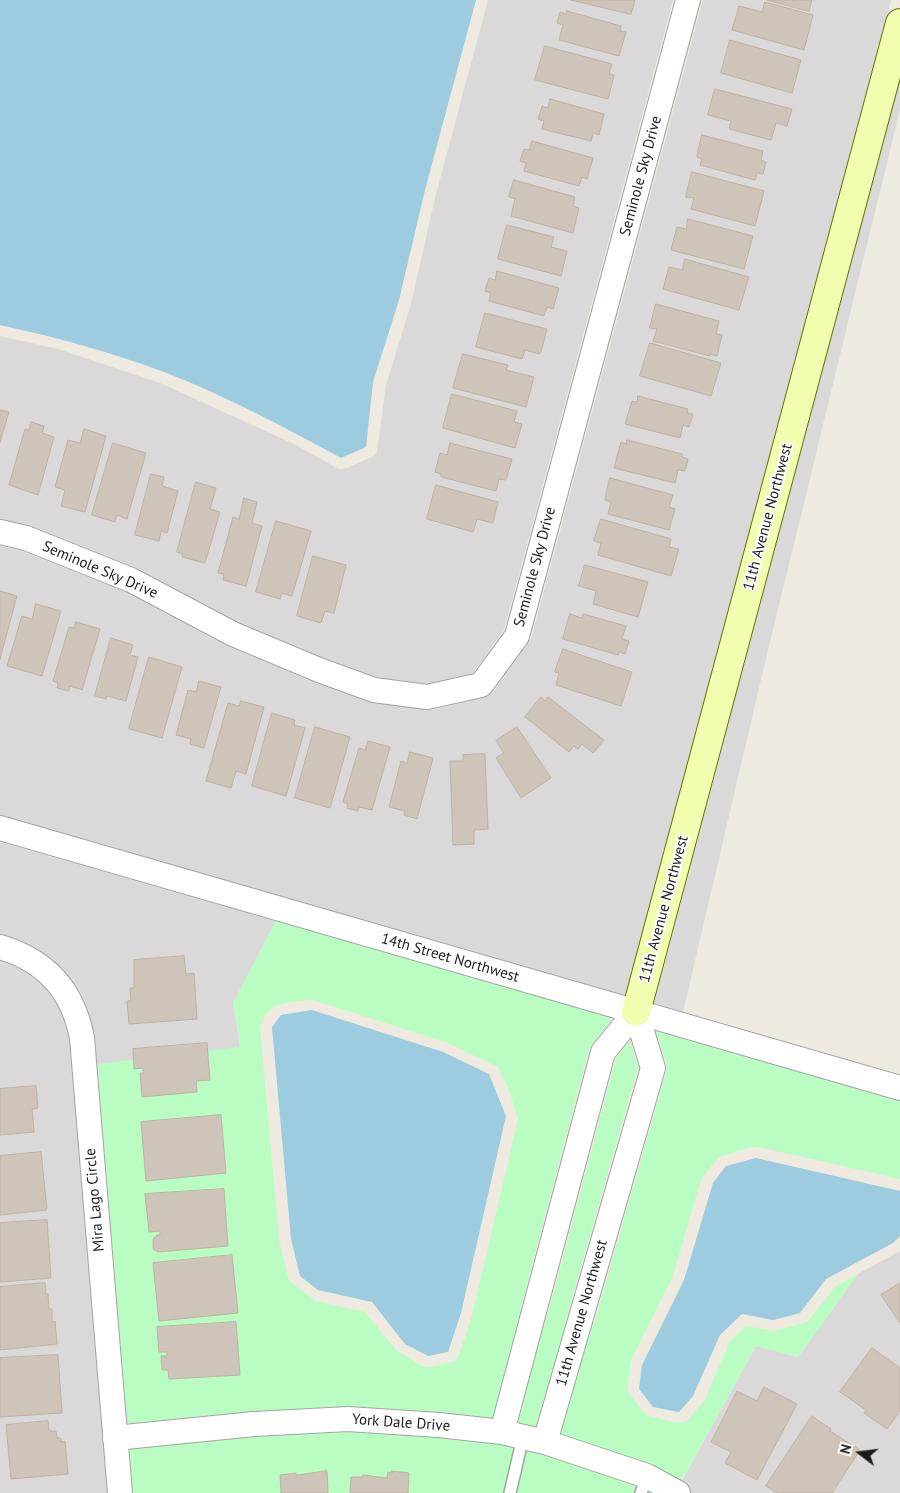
<!DOCTYPE html>
<style>
body{margin:0}
#map{position:relative;width:900px;height:1493px;overflow:hidden;background:#eeeae0;font-family:"PT Sans",sans-serif}
canvas{display:block}
.north{position:absolute;left:835px;top:1428px;width:50px;height:50px;-webkit-text-stroke:4px #fff;paint-order:stroke;rotate:285deg;font-size:14px;font-weight:700;line-height:20px;text-align:center;color:#1c1c1c}
.north::after{content:'';display:block;margin:auto;width:18px;height:22px;background:#1c1c1c;clip-path:polygon(50% 0,100% 100%,50% 72%,0 100%)}
</style>
<div id="map">
<canvas width="900" height="1493"></canvas>
<div class="north">N</div>
</div>
<script>
const ctx = document.querySelector('canvas').getContext('2d');
ctx.lineJoin = 'round';
function fill(path, color) { ctx.fillStyle = color; ctx.fill(path, 'evenodd'); }
function stroke(path, color, width, dash) { ctx.strokeStyle = color; ctx.lineWidth = width; ctx.lineCap = dash ? 'butt' : 'round'; ctx.setLineDash(dash || []); ctx.stroke(path); }
function write(font, color, halo, rows, align = 'center') {
  ctx.font = font + ' "PT Sans",sans-serif'; ctx.lineWidth = 4; ctx.setLineDash([]); ctx.textBaseline = 'middle'; ctx.strokeStyle = halo; ctx.fillStyle = color; for (const [text, x, y, turn = 0] of rows) {
    ctx.save(); ctx.translate(x, y); ctx.rotate((+turn || 0) * Math.PI / 180); ctx.textAlign = isNaN(turn) ? turn : align; if (halo) ctx.strokeText(text, 0, 0); ctx.fillText(text, 0, 0); ctx.restore();
  }
}
fill(new Path2D(`
 M488,0h185l-169,630 -32,44 -46,10 -49,-7 -53,-18 -85,-36 -103,-55 -107,-42 -29,-6v-184l58,13 102,34 134,61 45,25 8,-1 25,-11 5,-5 9,-67 25,-81 25,-110z
 M703,0h188l-265,996 -626,-181v-269l22,5 103,40 102,55 87,36 56,20 62,8 54,-13 7,-5 38,-53z
 M900,79v30l-138,566 -79,337 -29,-8z
 M0,842l276,79 -43,82 7,44 -119,446h-121z
 M900,1251v242h-216l-6,-5 78,-142 42,11 60,-83z`), '#dad8d8');
fill(new Path2D(`
 M276,921l337,97 -24,31 -68,258 27,7 68,-256 14,-17 8,26 -71,249 27,8 72,-252 1,-7 -11,-34 244,70v78l-142,-32h-7l-32,10 -18,22 -28,97 -42,84 -4,31 19,24 31,8 10,-2 17,-20 26,-60 16,-15 28,5 33,-9 28,-35 23,-13 -60,83 -42,-11 -78,141 6,6h-563l-32,-428 151,-18 -7,-44zM312,1000l134,42 52,25 11,23 9,29 -46,197 -13,39 -4,6 -23,6 -10,-1 -26,-16 -31,-38 -49,-11 -27,-20 -10,-41 -19,-213c7,-26 30,-25 52,-27z`), '#b9fdc3');
fill(new Path2D(`
 M0,0h476l-51,190 -26,110 -26,82 -7,65 -25,11c-57,-31 -117,-63 -177,-86 -53,-20 -109,-35 -164,-47z
 M312,1010l131,42 46,22 17,42 -45,197 -13,39 -20,4 -23,-12 -33,-42 -54,-12 -18,-14 -9,-37 -19,-212 9,-12z
 M756,1158l144,33v45l-7,7 -67,36 -26,34 -27,7 -31,-6 -22,21 -27,61 -14,16 -26,-5 -14,-18 3,-24 42,-85 29,-97 13,-17z`), '#9dcbdf');
const building = new Path2D(`
 M571,0h64l-4,14z
 M767,0h45l-3,11z
 M765,2l48,13 -9,35 -72,-20 7,-24 23,6z
 M567,11l54,15 -1,5 6,1 -7,24 -60,-16 4,-15 -6,-2 3,-11 6,2z
 M730,40l71,20 -9,33 -71,-20z
 M545,46l67,18 -3,10 5,1 -6,24 -73,-19z
 M715,89l77,20 -5,17 -11,-3 -5,17 -42,-11 2,-8 -23,-6z
 M550,99l54,15 -5,21 -6,-2 -2,8 -49,-12 2,-8 -6,-2 4,-13 6,2z
 M702,135l61,16 -2,9 5,2 -3,12 -6,-1 -2,7 -55,-15 2,-6 -5,-2z
 M532,141l61,17 -6,21 -5,-2 -3,9 -55,-15 2,-8 -6,-2 4,-12 5,1z
 M692,172l72,19 -9,35 -64,-17 3,-11 -8,-1z
 M514,180l61,17 -2,9 6,2 -6,25 -62,-17 4,-17 -6,-2z
 M688,219l65,17 -9,33 -73,-19 6,-23 9,2z
 M507,225l47,12 -3,10 16,4 -6,25 -63,-17z
 M685,259l64,18 -10,33 -76,-21 6,-22 13,3z
 M497,271l62,17 -6,21 -6,-2 -3,9 -55,-15 2,-8 -6,-2 4,-13 6,2z
 M656,304l63,17 -3,13 6,1 -5,21 -7,-2v2l-57,-15 4,-12 -7,-1z
 M485,313l62,16 -6,23 -2,2 -14,-4 -3,9 -46,-12z
 M650,343l71,20 -10,33 -71,-20z
 M463,354l45,11 -2,5 28,7 -8,30 -73,-19z
 M452,394l65,17 -3,11 8,2 -7,24 -72,-20z
 M638,396l50,13 -1,4 6,1 -4,13 -6,-2 -3,13 -55,-14 7,-23 5,1z
 M0,410l9,2 -9,30z
 M31,422l13,4 -2,7 12,4 -16,58 -29,-10 16,-56 4,1z
 M84,429l22,7 -21,76 -24,-6 4,-16 -10,-3 13,-47 12,3z
 M627,440l55,14v3l6,2 -3,12 -7,-1 -3,13 -61,-15 7,-26 5,2z
 M113,443l33,10 -19,66 -10,-4 -2,7 -23,-7z
 M450,443l62,16 -6,21 -7,-1 -3,12 -55,-14v-3l-6,-2 5,-19 7,2z
 M151,474l13,3 -2,9 16,5 -11,42 -6,-2 -2,10 -24,-6z
 M610,478l63,17 -4,12 6,2 -6,21 -61,-16 3,-12 -6,-2z
 M196,482l20,6 -6,21 10,3 -15,51 -23,-6 1,-3 -6,-2z
 M436,485l62,17 -5,21 -16,-4 -4,13 -46,-13z
 M244,498l13,4 -5,21 10,3 -16,60 -23,-6 1,-6 -6,-1 15,-56 6,2z
 M601,519l70,20 -2,8 10,2 -8,27 -73,-21 3,-12 -7,-2z
 M276,521l35,10 -19,65 -10,-3 -2,6 -24,-7z
 M313,556l33,9 -12,48 -9,-2 -4,12 -24,-7z
 M585,565l63,17 -10,35 -45,-13 3,-13 -17,-5z
 M0,591l17,5 -17,63z
 M36,604l25,7 -19,65 -35,-10 15,-50 10,3z
 M570,614l12,4 1,-4 43,12 -4,13 7,2 -4,13 -6,-2 -1,3 -55,-16z
 M76,622l24,7 -18,61 -12,-4 -1,5 -12,-3 1,-5 -5,-2 16,-54 5,1z
 M111,638l22,7 -3,10 8,2 -12,44 -19,-5 -1,3 -11,-3z
 M563,649l69,23 -11,34 -65,-21 3,-12 -4,-1z
 M149,657l33,10 -20,71 -33,-9z
 M199,681l22,6 -17,61 -14,-4 1,-5 -15,-4 12,-45 8,2z
 M541,697l4,4 3,-4 56,43 -11,13 -11,-9 -4,5 -4,-3 -5,6 -44,-35z
 M241,701l23,6 -18,67 -10,-3 -5,17 -25,-7 22,-78 11,3z
 M272,713l23,7 -1,5 11,3 -19,68 -34,-10z
 M315,727l35,10 -20,71 -35,-10z
 M517,727l34,51 -30,20 -25,-40 8,-5 -8,-12z
 M368,741l22,6 -18,63 -13,-3 -1,4 -11,-3 1,-4 -5,-2 16,-54 6,2z
 M410,752l23,6 -16,61 -13,-4 1,-4 -16,-4 12,-46 6,2z
 M485,754l3,75 -14,1v14l-21,1 -3,-84h13v-6z
 M184,956l2,18 8,-1 3,46 -68,5 -2,-23h4l-1,-13h4v-28z
 M207,1043l3,37 -14,1 1,11 -55,5 -2,-24h3v-5l-9,1 -1,-20z
 M36,1086l2,22 -6,1 2,23 -34,3v-46z
 M221,1115l5,58 -80,8 -5,-59z
 M41,1152l6,58 -47,5v-59z
 M224,1189l4,57 -70,6 -5,-3v-10l4,-4h3v-4l-11,1 -4,-38z
 M47,1220l4,58 -51,4v-59z
 M232,1255l6,58 -79,8 -6,-58z
 M45,1283l1,11h2l1,15h3v13l3,-1 2,23 -57,6v-63z
 M900,1283v40l-19,-28z
 M236,1322l4,53 -71,4 -1,-9h-6l-1,-14h6v-4h-8l-2,-25z
 M872,1348l28,20v43l-13,18 -23,-16 2,-3 -26,-18z
 M58,1355l4,58 -62,4v-59z
 M764,1387l33,17 -40,76 -32,-17 6,-11 -20,-10 26,-51 20,10z
 M812,1416l19,13 -1,2 30,19 -28,43h-55l-11,-7z
 M48,1421l1,10h7l1,7h4v4l4,-1 3,33 -57,5 -5,-54z
 M327,1471l1,22h-47l-1,-18 16,-2v2z
 M392,1471l17,2 -1,20h-58l1,-16h12v-2l24,3 1,-6 4,1z`);
fill(building, '#cec4b9');
stroke(building, '#c0b2a2', 1);
const lane = new Path2D(`
 M510,1493l13,-56
 M641,1493l6,-17`);
const street = new Path2D(`
 M0,532l26,6 105,42 102,54 86,36 55,20 53,7 54,-12 36,-49 171,-636
 M0,828l900,260
 M0,947c47,14 73,44 82,91l38,455
 M502,1432l101,-380 33,-40
 M115,1438l139,-14 94,-5 91,6 63,7 43,10 102,34 31,17
 M545,1442l108,-374 -17,-56`);
const secondary = new Path2D(`
 M636,1012l264,-989`);
stroke(lane, '#a3a3a3', 14);
stroke(street, '#a3a3a3', 26);
stroke(secondary, '#5f7500', 30);
stroke(lane, '#fff', 11);
stroke(street, '#fff', 24);
stroke(secondary, '#f3fdaf', 28);
write('15px', '#1c1c1c', '#fff', [
 ["Seminole Sky Drive",641,176,-75],
 ["11th Avenue Northwest",768,517,-75],
 ["Seminole Sky Drive",535,567,-75],
 ["Seminole Sky Drive",100,570,23],
 ["11th Avenue Northwest",664,909,-75],
 ["14th Street Northwest",450,958,16],
 ["Mira Lago Circle",95,1200,-95],
 ["11th Avenue Northwest",582,1313,-74],
 ["York Dale Drive",401,1423,4]
]);
</script>
